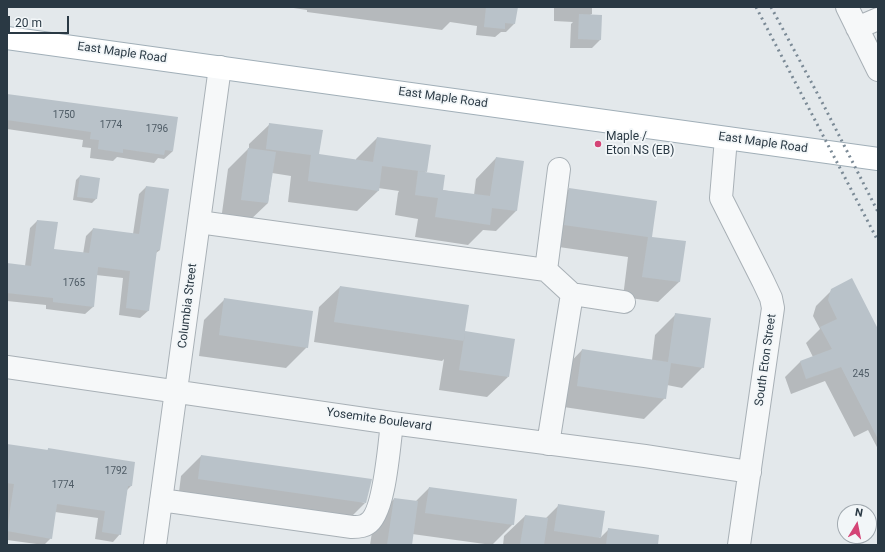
<!DOCTYPE html>
<style>
body{margin:0}
#map{position:relative;width:885px;height:552px;overflow:hidden;background:#e3e8eb;font-family:Roboto,sans-serif}
canvas{display:block}
.frame{position:absolute;inset:0;border:8px solid #2a3944;pointer-events:none}
.north{position:absolute;left:837px;top:504px;width:40px;height:40px;box-sizing:border-box;background:#f2f6f8;border:1px solid #a2aab0;border-radius:50%;rotate:10deg;font-size:11px;font-weight:700;line-height:16px;text-align:center;color:#2a3944}
.north::after{content:'';display:block;margin:auto;width:14px;height:18px;background:#d44476;clip-path:polygon(50% 0,100% 100%,50% 72%,0 100%)}
.scale{position:absolute;left:8px;top:16px;width:61px;height:18px;box-sizing:border-box;border:2px solid #2a3944;border-top:0;padding-left:5px;font-size:12px;line-height:14px;white-space:nowrap;color:#2a3944;-webkit-text-stroke:3px #f2f6f8;paint-order:stroke}
</style>
<div id="map">
<canvas width="885" height="552"></canvas>
<div class="frame"></div>
<div class="north">N</div>
<div class="scale">20 m</div>
</div>
<script>
const ctx = document.querySelector('canvas').getContext('2d');
ctx.lineJoin = 'round';
function fill(path, color) { ctx.fillStyle = color; ctx.fill(path, 'evenodd'); }
function stroke(path, color, width, dash) { ctx.strokeStyle = color; ctx.lineWidth = width; ctx.lineCap = dash ? 'butt' : 'round'; ctx.setLineDash(dash || []); ctx.stroke(path); }
function write(font, color, halo, rows, align = 'center') {
  ctx.font = font + ' Roboto,sans-serif'; ctx.lineWidth = 3.5; ctx.setLineDash([]); ctx.textBaseline = 'middle'; ctx.strokeStyle = halo; ctx.fillStyle = color; for (const [text, x, y, turn = 0] of rows) {
    ctx.save(); ctx.translate(x, y); ctx.rotate((+turn || 0) * Math.PI / 180); ctx.textAlign = isNaN(turn) ? turn : align; if (halo) ctx.strokeText(text, 0, 0); ctx.fillText(text, 0, 0); ctx.restore();
  }
}
fill(new Path2D(`
 M287,7h230l-3,17 -8,8h-5l-6,5 -19,-2 1,-9 -27,-4 -8,8 -135,-18v-2z
 M554,7h38v7l-2,1 10,25 -8,8h-22l1,-24 2,-2 -19,-1z
 M7,95l166,56 -9,8 -6,-1 -4,5 -37,-6 -4,4 -23,-3 1,-10 -9,-1 1,-7 -76,-11z
 M270,124l48,31 38,6v-2l21,-21 49,34 -1,1 17,17 32,5 2,-16 20,-21 27,4 -7,49 -20,20 -13,-1 -15,15 -53,-8 3,-18 -23,-4 3,-22 1,-2 -21,-3v3l-21,20 -69,-9 3,-26 -19,-3 -4,30 -21,20 -26,-3 7,-51 21,-21v-4z
 M80,176l19,3 -3,20 -4,4 -19,-3 3,-20z
 M146,187l14,63 -4,3 -8,58 -8,7 -21,-3 4,-37 -27,-3 -3,32 -8,7 -39,-5v-4l-39,-4v-37l18,2 5,-38 7,-7 16,29 30,4 3,-18 7,-7 40,5 6,-40z
 M569,189l82,49 33,4 -5,40 -21,20 -35,-5 5,-40 -83,-12 4,-35z
 M340,287l124,45 44,45 -21,20 -48,-7 5,-31 -2,2 -128,-19 5,-35z
 M832,290l46,41v118l-10,-19 -14,7 -29,-56 -34,13 -6,-17 15,-15 13,-5 -7,-14 14,-14 -7,-13 3,-10z
 M225,299l82,48 -21,21 -87,-12 5,-36z
 M676,314l27,53 -21,21 -15,-3 -2,13 -21,21 -87,-13 5,-35 20,-21 70,10 3,-25z
 M7,445l40,6 1,-2 83,37 -4,4 -7,44 -7,8 -18,-3 3,-21 -43,-6 -4,26 -7,7 -37,-5z
 M201,456l164,47 -20,20 -167,-23 3,-24z
 M429,488l84,36 -21,21 -80,-11 -1,11h-41l4,-26 20,-20 21,3z
 M559,505l41,33 9,-9 20,16h-126l1,-9 21,-20 20,3z`), '#0003');
fill(new Path2D(`
 M486,7h32l-3,17 -10,-1v6l-21,-2z
 M579,14l23,1 -1,25 -23,-1z
 M7,94l171,23 -5,34 -8,-1 -1,5 -41,-6v4l-25,-4 1,-9 -9,-1 1,-7 -84,-12z
 M269,123l54,7 -4,24 54,8 4,-25 54,8 -4,27 -45,-6 -3,25 -71,-10 3,-26 -45,-6z
 M248,148l28,4 -8,51 -27,-3z
 M496,157l28,4 -7,50 -25,-3 -2,17 -55,-8 3,-19 -23,-3 3,-24 27,4 -2,15 47,6z
 M80,175l20,3 -3,21 -20,-2z
 M146,186l23,3 -9,61h-3l-8,61 -23,-3 4,-37 -32,-4 -4,40 -41,-5v-4l-46,-5v-30l24,3 6,-46 21,2 -4,27 35,4 4,-25 46,6z
 M569,188l88,13 -5,36 34,4 -6,41 -38,-5 6,-40 -84,-12z
 M852,278l26,51v110l-37,-72 -35,12 -6,-18 32,-12 -12,-22 17,-8 -9,-19 3,-11z
 M340,286l129,19 -4,26 50,8 -6,38 -50,-7 6,-38 -1,9 -130,-19z
 M224,298l89,13 -5,37 -89,-13z
 M675,313l36,5 -7,50 -33,-5 -5,36 -89,-13 5,-37 86,13z
 M7,444l41,6v-2l87,14 -3,24h-4l-7,49 -19,-3 3,-21 -48,-7 -5,35 -45,-8 7,-47 -7,-1z
 M201,455l171,24 -6,24 -168,-24z
 M429,487l88,12 -3,26 -89,-12z
 M394,498l24,3 -6,44h-25z
 M558,504l47,7 -4,27 -47,-7z
 M525,515l23,3 -4,27h-24z
 M608,528l51,7 -1,10h-52z`), '#b9c2c9');
const minor = new Path2D(`
 M847,7l31,63
 M857,28l21,-9
 M726,138l-5,60 42,83 8,17 2,10 -34,237
 M199,222l347,48 13,-101
 M546,270l26,24 -24,150
 M572,294l52,8
 M7,367l385,56 253,33 105,16
 M161,500l191,27c5,0 11,0 15,-3 18,-10 22,-80 25,-101
 M155,545l65,-478`);
const major = new Path2D(`
 M7,38l871,121`);
stroke(minor, '#a8b0b6', 24);
stroke(major, '#a1afb8', 24);
stroke(minor, '#f6f8f9', 22);
stroke(major, '#fff', 22);
stroke(new Path2D(`
 M756,7l122,234
 M771,7l52,97 55,108`), '#7b8a96', 3, [2, 4]);
for (const [x, y, r, color] of [
 [598,144,4,"#d44476"]
]) { const dot = new Path2D(); dot.arc(x, y, r, 0, 2 * Math.PI); ctx.fillStyle = color; ctx.fill(dot); stroke(dot, '#f2f6f8', 1.5); }
write('10px', '#4e5b65', null, [
 ["1750",64,115],
 ["1774",111,125],
 ["1796",157,129],
 ["1765",74,283],
 ["245",861,374],
 ["1792",116,471],
 ["1774",63,485]
]);
write('12px', '#2a3944', '#f2f6f8', [
 ["East Maple Road",122,53,8],
 ["East Maple Road",443,98,8],
 ["East Maple Road",763,143,8],
 ["Columbia Street",188,306,-83],
 ["South Eton Street",766,360,-82],
 ["Yosemite Boulevard",379,420,8]
]);
write('12px', '#2a3944', '#f2f6f8', [
 ["Maple /",606,137],
 ["Eton NS (EB)",606,151]
], 'left');
</script>
